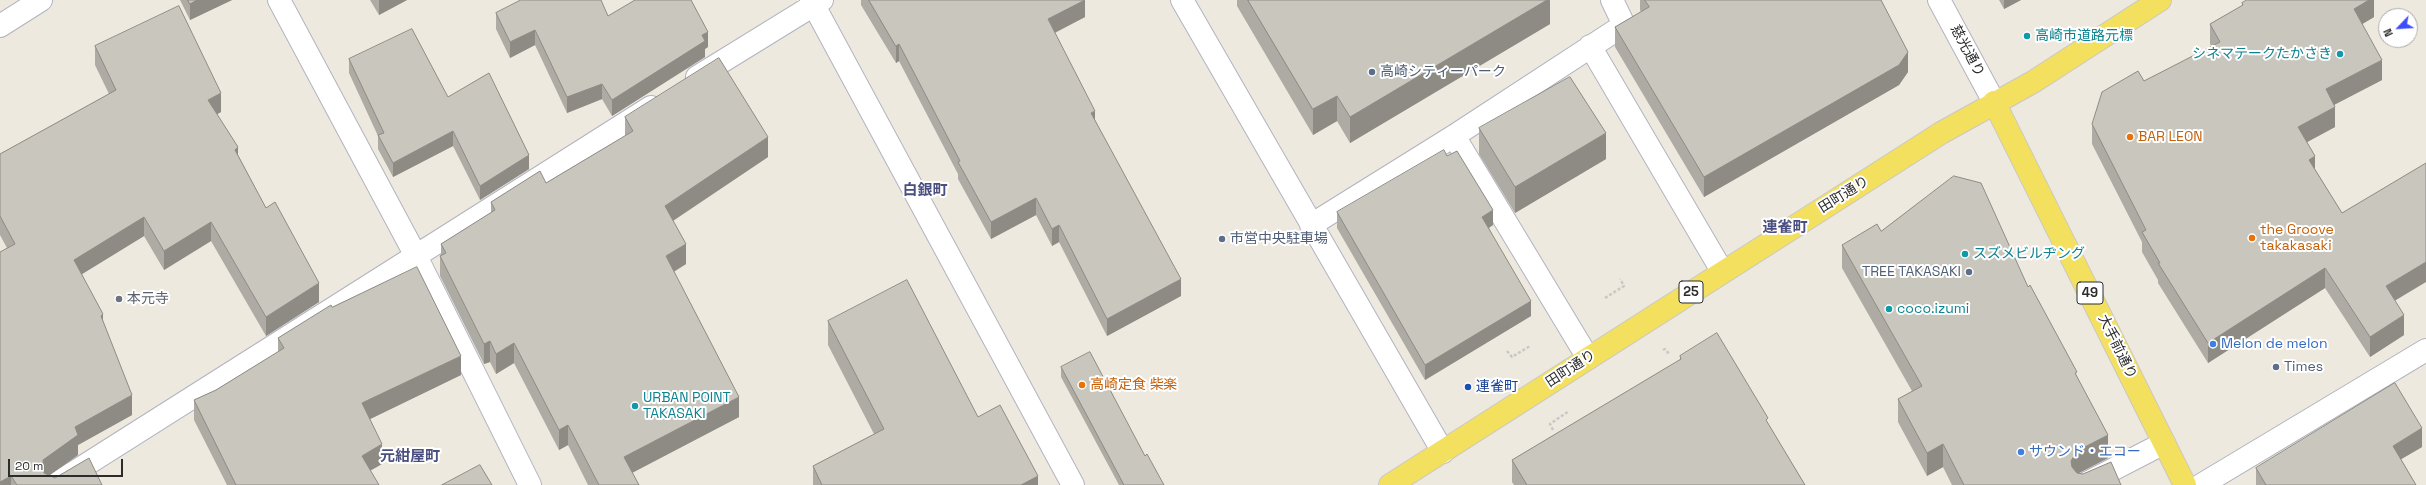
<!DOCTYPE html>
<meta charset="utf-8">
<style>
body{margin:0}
#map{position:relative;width:2426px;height:485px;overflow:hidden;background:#eee9df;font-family:"Space Grotesk",sans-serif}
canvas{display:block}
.north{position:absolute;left:2378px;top:8px;width:40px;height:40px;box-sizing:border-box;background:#fff;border:1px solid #ababab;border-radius:50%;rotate:245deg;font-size:11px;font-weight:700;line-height:16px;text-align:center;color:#2c2c2c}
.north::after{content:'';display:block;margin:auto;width:14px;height:18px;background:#3d4dfd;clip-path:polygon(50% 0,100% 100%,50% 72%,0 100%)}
.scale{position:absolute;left:8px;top:459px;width:115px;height:18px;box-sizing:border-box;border:2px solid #2c2c2c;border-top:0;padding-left:5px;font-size:12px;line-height:14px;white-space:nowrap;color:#2c2c2c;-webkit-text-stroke:3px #fff;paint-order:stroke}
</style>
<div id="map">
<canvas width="2426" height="485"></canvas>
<div class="north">N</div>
<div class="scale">20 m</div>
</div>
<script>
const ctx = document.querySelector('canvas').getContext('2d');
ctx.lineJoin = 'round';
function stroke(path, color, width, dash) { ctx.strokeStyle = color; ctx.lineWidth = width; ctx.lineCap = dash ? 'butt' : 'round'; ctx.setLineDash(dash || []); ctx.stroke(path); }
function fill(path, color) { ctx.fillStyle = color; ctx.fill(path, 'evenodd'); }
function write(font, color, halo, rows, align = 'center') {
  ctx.font = font + ' "Space Grotesk","Noto Sans JP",sans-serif'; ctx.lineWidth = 4; ctx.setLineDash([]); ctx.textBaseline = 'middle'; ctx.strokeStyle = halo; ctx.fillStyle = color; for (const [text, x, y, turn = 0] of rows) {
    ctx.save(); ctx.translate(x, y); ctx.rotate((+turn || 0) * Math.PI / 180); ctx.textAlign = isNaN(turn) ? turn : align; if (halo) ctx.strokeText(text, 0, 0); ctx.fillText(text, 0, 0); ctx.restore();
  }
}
const minor = new Path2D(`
 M279,0l137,256 114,229
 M811,0l262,485
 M1182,0l261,452
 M1939,0l55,102
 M0,26l41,-26
 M1590,46l132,225
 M697,77l125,-77
 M1454,136l134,222
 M1311,225l143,-89 170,-111 -12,-25
 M54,485l597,-378
 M2083,485l81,-42
 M2201,485l225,-135`);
const major = new Path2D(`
 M1994,102l191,383
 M1390,485l551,-352 92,-51 127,-82`);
stroke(minor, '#b2b3c0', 24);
stroke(major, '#c8c8c8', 24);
stroke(new Path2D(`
 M1605,298l19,-12 -4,-7
 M1663,350l2,-1 5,6
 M1507,351l5,6 18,-11
 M1553,430l-3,-6 19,-13`), '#c8c8c8', 2.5, [3, 2]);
stroke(minor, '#fff', 22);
stroke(major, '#f3e05f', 22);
fill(new Path2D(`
 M180,0h52l-42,20z
 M370,0h37l-28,15z
 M861,0h224v17l-30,16 40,87 86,176 -74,40 -48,-94 -7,4 -16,-31 -45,24 -33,-60v-5l-59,-113 -3,2 -35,-58z
 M1237,0h313v24l-200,119 -13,-22 -24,14 -76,-129z
 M1640,0h241l27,72 -9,13 -195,112 -89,-150v-20l26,-15 -1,-2z
 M1999,0h22l-17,9z
 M2374,0v17l-12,7 20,56 -48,25 1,22 -28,15 8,27 80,132 9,34 -34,22 -45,-69 -117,75 -50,-80v-3l-16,-28v-10l-50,-98v-20l52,-43 68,-34 -2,-3v-20l32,-18v-3z
 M496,13l112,3 100,31 -3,2v8l-93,59 -10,-17 -35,14 -32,-68 -25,13 -14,-29z
 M95,46l126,66 -4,2 21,41 28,53 53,94 -53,34 -55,-95 -47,29 -20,-34 -62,38 21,48 29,93 -54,30v10l-29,20 6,3 47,7h-102l7,-237 -7,-13v-81l109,-60 -14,-29z
 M349,59l99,38 81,72 -49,31 -27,-54 -60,31 -15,-28v-13l-29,-63z
 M625,117l143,40 -95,64 13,43 -12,8 65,145 -107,56 7,12h-51l-20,-40 -9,5 -45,-87 -18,11 -6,-12 -6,2 -44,-88v-20l1,-1v-11l50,-31v-11l55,-19 79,-47z
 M1479,128l127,31 -91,54 -36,-59z
 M1337,212l156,13 -4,3 42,88 -106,64 -88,-152z
 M1881,231l147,56 49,89 31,82 -29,15 42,12h-169l-9,-18 -16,9 -29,-54v-23l14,-8 -70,-123v-23z
 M332,307l129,68 -91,44 12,45 -12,7 9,14h-152l-33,-65v-20l22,-10 62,-38v-14z
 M828,321l150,96 60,68h-225v-19l61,-32 -46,-89z
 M1680,356l88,68 37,61h-291l-2,-3v-22l168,-100z
 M1061,367l84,89 19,29h-45l-58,-108z
 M2422,447l-21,12 15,26h-160v-17z`), '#adaba3');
fill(new Path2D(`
 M197,0h35l-42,20v-16z
 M379,0h28l-28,15z
 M1085,0v17l-37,19v-17z
 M1547,0h3v24l-200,119v-26z
 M2004,0h17l-17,9z
 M2369,0h5v17l-20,12v-20z
 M535,30v15l-25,13v-16z
 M708,32v15l-3,2v8l-93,59v-16l90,-65z
 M899,44v17l-3,2v-17z
 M1908,52v20l-9,13 -195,112v-20z
 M2382,60v20l-56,29v-20z
 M602,84v15l-35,14v-16z
 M221,93v19l-13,7v-19z
 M1337,96v25l-24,14v-26z
 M2335,107v20l-37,20v-20z
 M1095,111v17l-4,-15z
 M453,131v15l-60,31v-14z
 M1606,133v26l-91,54v-26z
 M768,137v20l-103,69v-20z
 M238,147v19l-3,-16z
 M529,155v14l-49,31v-14z
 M2315,156v20l-6,-16z
 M1036,198v17l-45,24v-17z
 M1493,210v15l-11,7v-15z
 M144,217v19l-70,43v-19z
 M211,222v19l-47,29v-19z
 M1059,225v17l-7,4v-17z
 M686,244v20l-20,12v-20z
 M2426,262v20l-40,24v-20z
 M2325,268v20l-117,75v-20z
 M1181,279v17l-74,40v-17z
 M319,283v19l-53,34v-19z
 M1531,301v15l-106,64v-15z
 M103,314v20l-2,-18z
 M2404,315v20l-34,22v-20z
 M490,341v21l-6,2v-20z
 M514,343v20l-18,11v-20z
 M461,356v19l-99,48v-20z
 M132,395v20l-54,30v10l-35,25v-20l32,-33z
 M739,397v20l-115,60v-20z
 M568,425v20l-9,5v-20z
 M2422,428v19l-29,17v-18z
 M2108,435v23l-31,16 -6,10v-23l6,-10z
 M382,444v20l-20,11v-19z
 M1943,444v23l-16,9v-23z
 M11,476v9h-11v-3z
 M1038,476v9h-17z`), '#8d8b84');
const building = new Path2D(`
 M188,0h9l-7,4z
 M521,0h80l7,16 27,-16h56l17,32 -6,3 3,6 -93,59 -10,-16 -35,13 -32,-67 -25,12 -14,-29z
 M869,0h216l-37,19 47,92 -4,2 90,166 -74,40 -48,-94 -7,4 -16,-31 -45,24 -33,-60 2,-1 -61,-117 -3,2z
 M1248,0h299l-197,117 -13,-21 -24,13z
 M1645,0h236l27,52 -9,13 -195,112 -89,-150 34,-20z
 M2247,0h122l-15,9 28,51 -56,29 9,18 -37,20 17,29 -6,4 33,53 84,-50v99l-40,24 18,29 -34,22 -45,-69 -117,75 -50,-80h2l-18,-31 4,-2 -54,-106 10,-32 36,-21 6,10 76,-39 -10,-18 33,-19 -1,-2z
 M179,6l42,87 -13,7 30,47 -3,3 31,58 9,-6 44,81 -53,34 -55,-95 -47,29 -20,-34 -70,43 29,54 -2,2 31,79 -57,32 3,8 -35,25 1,13 11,5 34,-20 13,27h-85l-6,-9 -11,6v-230l15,-8 -15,-28v-62l116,-64 -21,-44z
 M412,29l36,68 41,-24 40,82 -49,31 -27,-55 -60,32 -15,-28 6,-2 -35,-74z
 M719,58l49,79 -103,69 21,38 -20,12 73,141 -115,60 15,28h-40l-31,-60 -9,5 -45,-87 -18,11 -6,-13 -6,3 -44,-88 6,-3 -5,-9 54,-34 -4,-8 49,-31 6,12 87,-52 -8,-14z
 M1570,77l36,56 -91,54 -36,-59z
 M1444,150l3,6 10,-5 36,59 -11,7 49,84 -106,64 -88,-153z
 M1954,176l27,7 47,104 2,-2 47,87 -2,1 33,62 -31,16 -6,10 1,6 5,6 6,1 28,-12 10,23h-157l-21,-41 -16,9 -29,-54 24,-13 -80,-141 35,-21 4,7z
 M417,267l44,89 -99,47 20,41 -20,12 17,29h-143l-42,-85 22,-10 68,-42 -6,-10 53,-33 1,2z
 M907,280l71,137 22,-12 38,71 -17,9h-199l-9,-19 71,-37 -56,-108z
 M1717,333l51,85 -2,2 39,65h-278l-15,-25 169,-101 -1,-3z
 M1090,352l55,104 2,-2 17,31h-40l-63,-118z
 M2395,383l27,45 -29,18 23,39h-150l-10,-17z
 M480,465l12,20h-50z`);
fill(building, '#c9c7bd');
stroke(building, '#8d8b84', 1);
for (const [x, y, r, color] of [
 [2027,36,4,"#0f9aa8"],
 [2340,54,4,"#0f9aa8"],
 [1372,72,4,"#5c6f8a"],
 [2130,137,4,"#e8710a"],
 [2252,238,4,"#e8710a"],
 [1222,239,4,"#5c6f8a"],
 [1965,254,4,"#0f9aa8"],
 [1969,272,4,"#5c6f8a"],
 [119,299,4,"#6b7280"],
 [1889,309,4,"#0f9aa8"],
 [2213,344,4,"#3f7fe0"],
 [2276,367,4,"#5c6f8a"],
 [1082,385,4,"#e8710a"],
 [1468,387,4,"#1a4fb4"],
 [635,406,4,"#0f9aa8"],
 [2021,452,4,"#3f7fe0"]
]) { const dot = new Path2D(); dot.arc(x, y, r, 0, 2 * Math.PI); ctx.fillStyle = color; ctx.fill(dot); stroke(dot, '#fff', 1.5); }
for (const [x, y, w] of [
 [1691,292,24],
 [2090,293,26]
]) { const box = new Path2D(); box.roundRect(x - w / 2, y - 11, w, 22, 3); ctx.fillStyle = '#fff'; ctx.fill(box); stroke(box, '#2c2c2c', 1); }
write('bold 13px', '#2c2c2c', null, [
 ["25",1691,292],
 ["49",2090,293]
]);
write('14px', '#0d838f', '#fff', [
 ["高崎市道路元標",2035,36],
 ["シネマテークたかさき",2332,54,"right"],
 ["スズメビルヂング",1973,254],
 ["coco.izumi",1897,309],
 ["URBAN POINT",643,398],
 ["TAKASAKI",643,414]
], 'left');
write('14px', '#2c2c2c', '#fff', [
 ["慈光通り",1967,51,62],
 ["田町通り",1844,195,-32],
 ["大手前通り",2117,347,64],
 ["田町通り",1571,369,-33]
]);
write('14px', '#4e5e75', '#fff', [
 ["高崎シティーパーク",1380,72],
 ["市営中央駐車場",1230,239],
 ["TREE TAKASAKI",1961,272,"right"],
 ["Times",2284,367]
], 'left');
write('14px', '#c56008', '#fff', [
 ["BAR LEON",2138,137],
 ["the Groove",2260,230],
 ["takakasaki",2260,246],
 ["高崎定食 柴楽",1090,385]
], 'left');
write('14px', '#5b616d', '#fff', [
 ["本元寺",127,299]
], 'left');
write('14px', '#366cbe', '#fff', [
 ["Melon de melon",2221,344],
 ["サウンド・エコー",2029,452]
], 'left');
write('14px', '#164399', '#fff', [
 ["連雀町",1476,387]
], 'left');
write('bold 15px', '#4b4f7f', '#fff', [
 ["白銀町",925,191],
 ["連雀町",1785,228],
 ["元紺屋町",410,457]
]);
</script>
